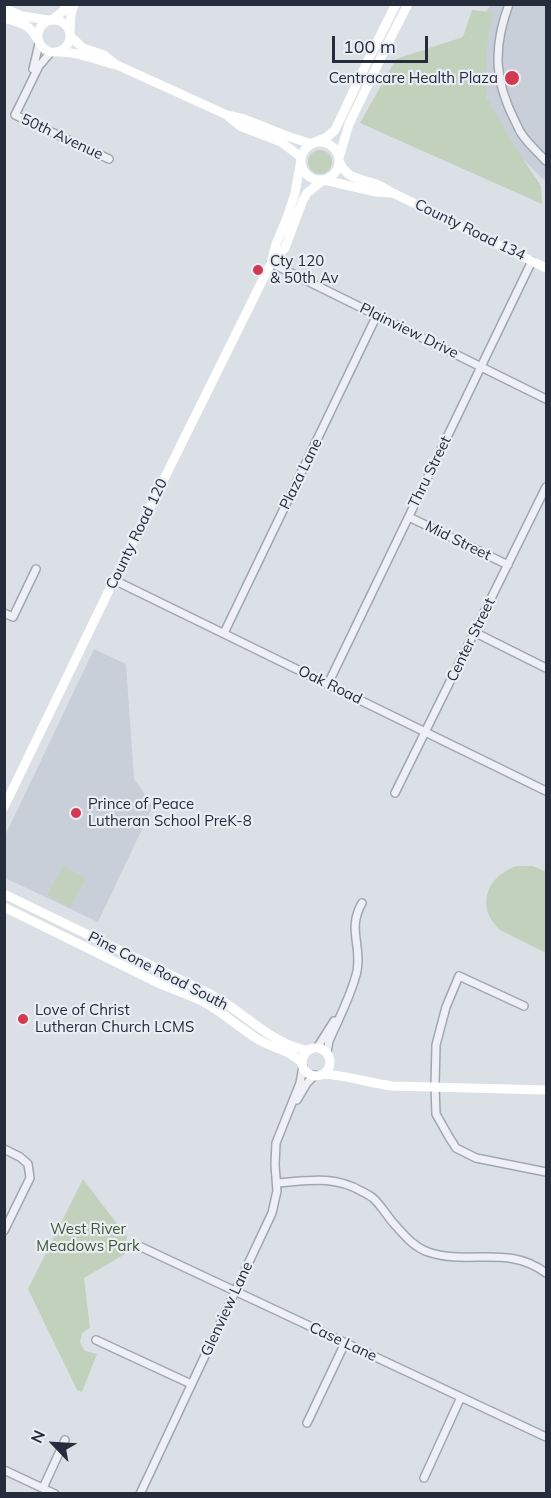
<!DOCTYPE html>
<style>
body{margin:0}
#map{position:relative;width:551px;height:1498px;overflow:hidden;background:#dbe0e6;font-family:Mulish,sans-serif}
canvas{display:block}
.frame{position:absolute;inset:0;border:6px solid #252d3d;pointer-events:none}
.north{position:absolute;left:24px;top:1414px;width:60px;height:60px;-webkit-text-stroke:4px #eaeef4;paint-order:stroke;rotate:295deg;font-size:16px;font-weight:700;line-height:24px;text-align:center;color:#252d3d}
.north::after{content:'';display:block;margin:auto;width:21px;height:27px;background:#252d3d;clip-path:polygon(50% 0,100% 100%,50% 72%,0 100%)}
.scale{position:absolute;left:332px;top:36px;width:96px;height:27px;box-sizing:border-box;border:3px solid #252d3d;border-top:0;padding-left:8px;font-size:18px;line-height:21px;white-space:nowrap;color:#252d3d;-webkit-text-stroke:4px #eaeef4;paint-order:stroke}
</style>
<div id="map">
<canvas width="551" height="1498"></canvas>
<div class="frame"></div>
<div class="north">N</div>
<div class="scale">100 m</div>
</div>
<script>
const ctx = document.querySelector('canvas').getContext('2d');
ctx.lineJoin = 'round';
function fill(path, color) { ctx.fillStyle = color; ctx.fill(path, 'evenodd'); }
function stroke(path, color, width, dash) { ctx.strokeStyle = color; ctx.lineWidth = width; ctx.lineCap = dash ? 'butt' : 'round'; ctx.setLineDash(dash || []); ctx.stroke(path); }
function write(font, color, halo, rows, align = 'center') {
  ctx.font = font + ' Mulish,sans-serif'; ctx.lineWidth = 4.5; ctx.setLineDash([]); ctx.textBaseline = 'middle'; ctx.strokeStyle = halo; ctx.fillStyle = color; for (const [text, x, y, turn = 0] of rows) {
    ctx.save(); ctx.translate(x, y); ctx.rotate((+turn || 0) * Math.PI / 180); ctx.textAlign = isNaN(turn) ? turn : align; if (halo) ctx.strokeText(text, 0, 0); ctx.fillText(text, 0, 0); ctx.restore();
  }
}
fill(new Path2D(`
 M490,5h56v175l-3,-1 -35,-34 -29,-47 5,-82z
 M94,649l32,15 8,115 19,27 -55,116 -93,-44 -1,-40z`), '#c9cfd8');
fill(new Path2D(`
 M472,10l20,2 -6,41v44l29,50 26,39 1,18 -182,-81 36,-64 67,-22z
 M308 162a12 12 0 1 1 24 0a12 12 0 1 1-24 0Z
 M63,866l23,12 -16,29 -23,-12z
 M517,866h16l13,6v81l-46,-23c-25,-23 -14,-54 17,-64z
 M83,1179l44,58 -2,17 -41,24 6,50 -8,5 -2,9 5,9 12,3 -15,38 -5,-2 -49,-101z`), '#c1d1bc');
const street = new Path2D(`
 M509,4c-16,43 -15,76 6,117 2,4 4,9 6,12 7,11 17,19 25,28
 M51,52l-12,14 -24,49 94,44
 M33,69l6,-25
 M271,263l275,136
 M409,517l99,48
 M114,580l432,211
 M4,613l9,4 23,-48
 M474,632l72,36
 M224,633l153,-318
 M328,684l204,-423
 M395,793l151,-306
 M524,1006l-65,-30 -13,31 -10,38 -1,41 1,28 13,23 7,11 20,10 70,14
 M317,1048l17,-27
 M327,1052l2,-11c9,-21 23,-47 28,-70 5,-26 -10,-42 5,-68
 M297,1100l10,-17 8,-8
 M4,1149l16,8 8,7 2,14 -26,53
 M277,1183c30,-2 56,-8 84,8 4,2 8,4 12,7 9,8 15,20 23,28 10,11 18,21 32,26 41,14 80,-8 118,21
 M139,1246l407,191
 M96,1340l95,44
 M307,1423l38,-80
 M4,1470l51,24
 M424,1478l37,-81
 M43,1488l22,-48
 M140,1494l132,-281 5,-22 -2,-26 1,-22 24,-60 3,-16`);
stroke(street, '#a1a7b0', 10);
stroke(street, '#eef0f5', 7);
stroke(new Path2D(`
 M4,8l18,8 26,4
 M4,18c18,6 24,4 34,22
 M53,19l9,-7 6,-8
 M38 36a16 16 0 1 1 32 0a16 16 0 1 1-32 0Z
 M70,32l1,-18 3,-10
 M70,36l13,12 21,7 11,9
 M57,52c22,-1 39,9 60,13l110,50 17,4 43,17 25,8
 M229,117l11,9 41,16 20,15
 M301 161a19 19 0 1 1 38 0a19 19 0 1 1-38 0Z
 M313,143l14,-6 8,-7 35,-74 26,-52
 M339,158l10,-34 40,-83 19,-37
 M340,163c8,17 20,15 36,21 6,2 11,6 17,9l153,75
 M324,180l52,12 15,1
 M273,261l12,-13 18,-48 4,-7 15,-12
 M4,807l110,-227 157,-317 5,-19 11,-26 8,-25 6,-33
 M4,894l202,98c7,4 14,7 21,12 22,15 55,45 82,46
 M4,907c51,25 101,50 152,75 15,7 31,12 46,19 21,11 37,27 57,39 13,8 33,11 43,23
 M302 1062a14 14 0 1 1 28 0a14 14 0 1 1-28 0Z
 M323,1074c23,1 46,9 69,12l154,4`), '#fff', 9);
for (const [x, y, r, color] of [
 [512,78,8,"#d23950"],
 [258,270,6,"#d23950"],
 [76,813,6,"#d23950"],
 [23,1019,6,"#d23950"]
]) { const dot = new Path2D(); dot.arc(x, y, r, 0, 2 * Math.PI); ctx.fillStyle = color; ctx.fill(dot); stroke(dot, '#eaeef4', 2); }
write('15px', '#252d3d', '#eaeef4', [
 ["Centracare Health Plaza",498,78,"right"],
 ["Cty 120",270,261],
 ["& 50th Av",270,278],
 ["Prince of Peace",88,804],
 ["Lutheran School PreK-8",88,821],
 ["Love of Christ",35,1010],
 ["Lutheran Church LCMS",35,1027]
], 'left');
write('15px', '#252d3d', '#eaeef4', [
 ["50th Avenue",62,137,25],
 ["County Road 134",470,230,26],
 ["Plainview Drive",409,331,26],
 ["Thru Street",430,472,-64],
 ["Plaza Lane",301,474,-64],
 ["County Road 120",137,534,-64],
 ["Mid Street",458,541,26],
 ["Center Street",471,640,-64],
 ["Oak Road",330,685,26],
 ["Pine Cone Road South",158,971,27],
 ["Glenview Lane",227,1309,-65],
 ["Case Lane",343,1342,25]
]);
write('15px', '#395932', '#eaeef4', [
 ["West River",88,1229],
 ["Meadows Park",88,1246]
]);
</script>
